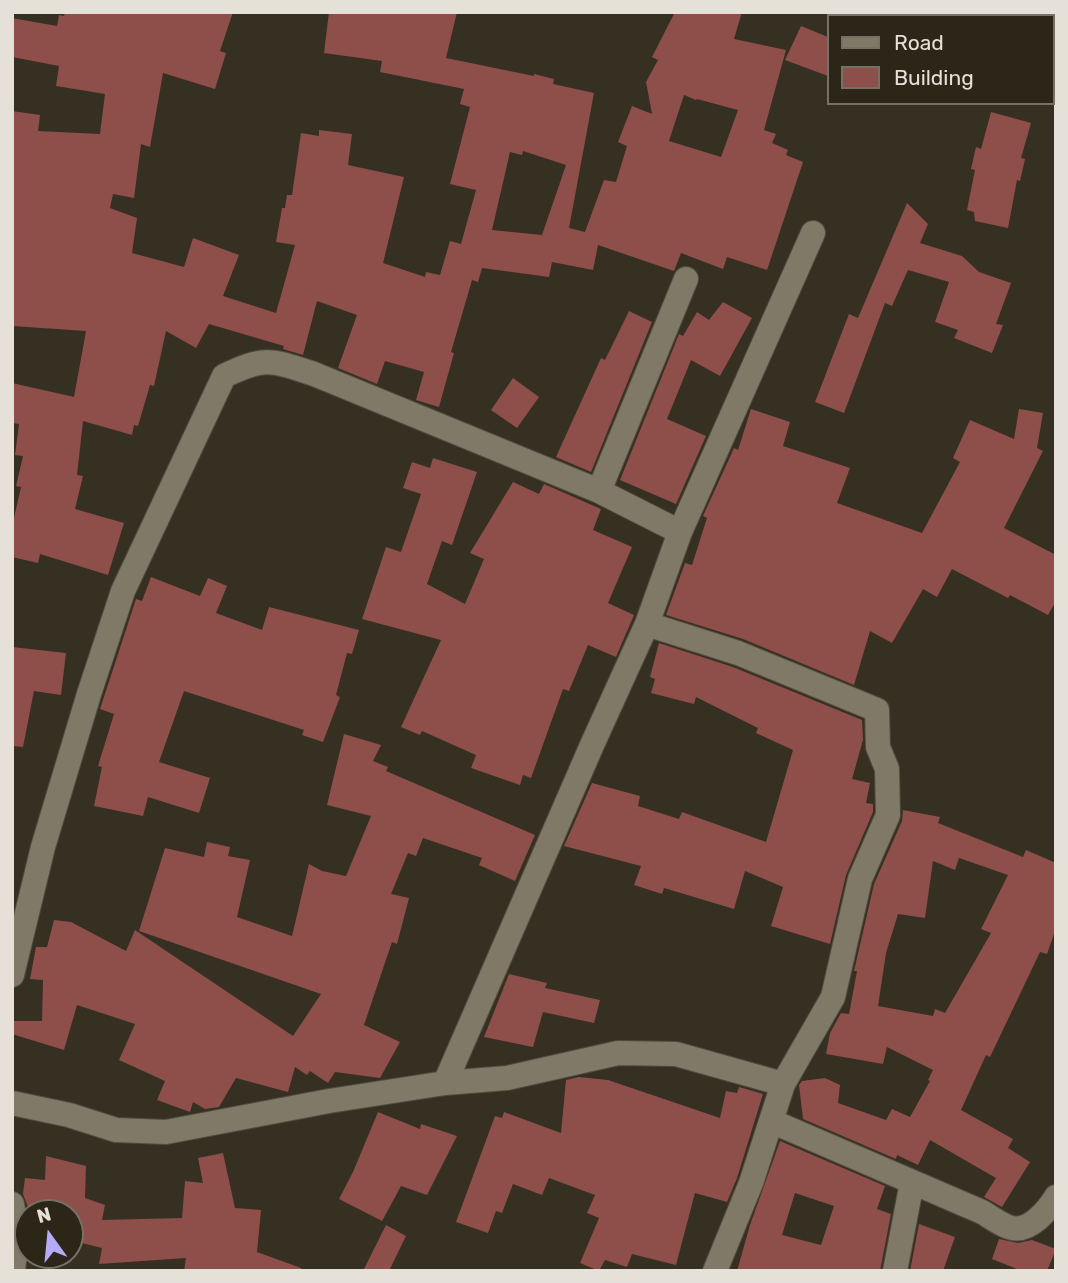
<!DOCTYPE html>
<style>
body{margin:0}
#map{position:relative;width:1068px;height:1283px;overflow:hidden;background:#363022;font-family:Rubik,sans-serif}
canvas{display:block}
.frame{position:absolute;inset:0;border:14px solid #e5e1d8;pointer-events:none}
.legend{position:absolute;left:827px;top:14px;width:228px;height:91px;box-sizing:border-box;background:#2c2618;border:2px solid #767165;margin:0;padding:9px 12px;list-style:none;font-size:21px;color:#e5e1d8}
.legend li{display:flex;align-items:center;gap:14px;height:35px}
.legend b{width:35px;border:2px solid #767165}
.north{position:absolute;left:14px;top:1199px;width:70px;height:70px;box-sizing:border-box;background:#2c2618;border:2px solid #767165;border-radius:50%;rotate:345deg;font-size:19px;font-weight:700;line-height:28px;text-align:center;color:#e5e1d8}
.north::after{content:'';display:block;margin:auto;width:24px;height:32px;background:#b4acf9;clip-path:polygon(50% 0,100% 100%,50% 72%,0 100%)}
</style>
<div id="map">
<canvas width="1068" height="1283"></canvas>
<div class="frame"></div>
<ul class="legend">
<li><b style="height:9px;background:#807968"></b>Road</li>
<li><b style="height:19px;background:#8e4e49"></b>Building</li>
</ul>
<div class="north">N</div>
</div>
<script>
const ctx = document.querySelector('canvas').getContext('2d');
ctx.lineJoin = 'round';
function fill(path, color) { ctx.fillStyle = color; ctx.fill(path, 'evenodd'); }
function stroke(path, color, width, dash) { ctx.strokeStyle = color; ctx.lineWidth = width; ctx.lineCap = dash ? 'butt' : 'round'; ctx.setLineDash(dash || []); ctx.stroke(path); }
fill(new Path2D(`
 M65,12h168l-13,39 6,2 -11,36 -52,-16 -13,74 -9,-3 -7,54 -21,-4 -3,14 27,10 -5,35 52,14 9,-29 46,17 -16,41 53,17 19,-68 -19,-3 6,-34h3l2,-13h5l9,-62 18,3v-6l33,4 -4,31 56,12 -21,86 42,14 1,-5 14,3 10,-34 11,3 15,-54 -26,-6 20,-77 -10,-3 4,-15 -84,-17 2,-11 -58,-8 5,-41h128l-11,46 88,18v-2l20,5 -1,5 41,9 -25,135 16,4 19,-52 12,2 11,-36 -9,-4 14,-36 20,8 -6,-32 12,-22 -6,-3 23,-45h67l-8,27 52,11 -22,80 12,4 -4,9 16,7 -2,5 17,7 -36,108 -40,-13 -4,12 -42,-16 -7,18 -76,-26 -5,25 -41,-8 -3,15 -67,-9 -4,14 -6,-2 -21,72 3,1 -15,54 -23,-7 8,-28 -39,-11 -8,23 -39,-16 19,-53 -40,-14 -14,54 -20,-6 1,-3 -75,-22 -13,24 -30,-17 -12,55 -4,-1 -12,41 -4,-1 -2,10 -49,-14 -6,54 6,1 -8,33 49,14 -16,52 -68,-21 -2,9 -26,-6v-30l9,-40 -5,-1 7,-30 -8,-1 4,-31 -7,-1v-40l62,14 12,-66 -74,-5v-215l28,4 -2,16 62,3 5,-40 -49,-8 3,-20 -47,-9v-39l45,8 2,-11 5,1zM684,95l12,5 1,-1 41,11 -17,47 -52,-16zM523,151l43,14 -24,70 -50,-5 18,-78 12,3z
 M801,26l27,11v39l-43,-16z
 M991,112l40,11 -10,35 4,1 -5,22 -3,-1 -9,48 -33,-7 -1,-9 -7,-2 8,-40 -4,-1 5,-22 5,2z
 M907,203l21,21 -8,19 42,13 17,16 32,11 -15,41 7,1 -11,28 -38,-15 4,-8 -23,-8 14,-40 -41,-12 -16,36 -7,-3 -41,110 -29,-11 34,-88 9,4z
 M723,302l29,16 -32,58 -29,-16 -24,59 39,17 -30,68 -56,-24 59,-146 4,2 14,-24 12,8z
 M629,311l23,11 -61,150 -35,-15 45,-99 4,2z
 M513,378l26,19 -22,31 -26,-18z
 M751,409l39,13 -7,24 67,22 -13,35 85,30 38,-71 -7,-4 17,-38 44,19 5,-30 24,4 -6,35 6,3 -39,77 52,27v46l-8,14 -38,-20 -2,3 -56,-29 -15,28 -14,-8 -31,54 -22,-12 -16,54 -111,-46 -77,-24 19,-52 7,2 15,-47 -4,-2 31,-68 4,2z
 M433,458l44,14 -25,73 -10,-4 -15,43 38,20 19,-45 -14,-6 43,-71 26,12 5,-10 57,25 -8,21 39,17 -24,56 26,12 -18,42 -28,-12 -19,46 -6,-2 -32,89 -8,-3 -3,10 -49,-17 5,-13 -54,-24 -2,4 -19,-8 40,-87 -79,-21 24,-72 15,5 20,-58 -18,-6 9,-26 18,6z
 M151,577l49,19 8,-18 19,8 -11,27 46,17 7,-23 90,23 -7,24 -5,-1 -11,42 4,2 -17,45 -21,-7 2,-5 -120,-39 -25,71 51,16 -11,35 -51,-16 -5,19 -49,-10 8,-39 -4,-1 16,-52 -14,-5 36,-110 6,2z
 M659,643l74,24 129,53 1,20 -11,39 18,4 -4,20 7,1v8l-27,63 -16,69 -59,-18 12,-39 -38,-16 -11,38 -70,-21 -2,6 -28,-9 7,-19 -77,-20 28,-63 48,13 -2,10 41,13 3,-7 84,30 27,-92 -37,-17 2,-5 -62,-31 -2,7 -43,-11 4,-14 -5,-2z
 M12,647l54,6 -5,42 -27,-4 -11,56 -11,-1z
 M344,734l37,11 -8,16 15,6 -2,4 149,64 -20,46 -36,-16 3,-7 -59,-20 -7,18 -8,-3 -17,41 18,4 -12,46 -5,-2 -28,83 36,17 -20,36 -45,-6 -7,11 -18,-12 -3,4 -12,-8 -7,25 -52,-14 -17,29 -14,2 -12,-7 -3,10 -33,-12 8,-19 -46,-21 16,-36 -58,-19 -13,45 -52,-16v-13h30l1,-41 -13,-1 6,-32h11l7,-27 17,2 55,29 9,-21 158,106 28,-42 -182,-63 26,-83 39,9 3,-15 23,5 -2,9 22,4 -13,57 55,19 17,-72 13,7 24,5 25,-60 -44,-11z
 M903,810l37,7 -2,6 85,34 3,-7 30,13v65l-9,26 -7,-2 -50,105 -4,-2 -25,55 52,29 -5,9 22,14 -28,45 -18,-10 12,-19 -66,-38 -12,25 -21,-10 -1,4 -93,-40 -4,-34 3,-4 23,-3 15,7 -2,18 48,17 6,-11 18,8 20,-36 -2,-1 5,-10 -46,-23 -4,17 -57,-10 4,-21 11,-20 8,1 8,-43h-3l20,-87 28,-63zM959,858l49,17 -27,54 10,4 -46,80 -10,-4 -2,7 -55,-10 8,-53 12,-39 27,4 8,-57 22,9z
 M509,974l38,9 -2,5 55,12 -6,23 -51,-11 -10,35 -49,-10z
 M579,1077l29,3 112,38 6,-27 11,2 2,-6 24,7 -26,84 -10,24 -32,-9 -19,72 -44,-11 -5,13 -22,-7 -6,11 -19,-8 19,-45 -12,-5 8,-18 -46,-17 -7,17 -29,-11 -11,29 -6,-2 -8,22 -32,-11 39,-106 7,2 2,-6 57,21 5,-53z
 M378,1112l42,17 1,-5 36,12 -30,59 -26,-9 -19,35 -43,-22 14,-27z
 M780,1141l105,45 -8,23 14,5 -11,57h-143l13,-46zM795,1193l39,13 -13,39 -39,-10z
 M223,1153l12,55 26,2 -4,42 44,16v3h-117l2,-13 -87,6 3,-16 -32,-8v-27h-24l-18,-6 -5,-13 2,-16 20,2 1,-24 40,10 -1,32 20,7 -3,15 80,-2 3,-37 18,2 -5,-25z
 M919,1224l36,13 -12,34h-33z
 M386,1225l20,11 -17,35h-26z
 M999,1239l19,4 14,-3 24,9 -9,22h-25l-30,-12z`), '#8e4e49');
const street = new Path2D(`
 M599,491l87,-212
 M647,624l91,29 139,57 1,37 9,22 1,46 -28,64 -27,118 -50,87 -32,99 -36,88
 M12,975l31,-128 46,-153 34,-103 101,-215c41,-20 48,-16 90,-2l285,117 81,41
 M445,1083l147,-338 55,-121 33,-92 133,-299
 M12,1103l57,12 47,15 50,2 163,-31 116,-18 62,-5 111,-25 58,1 107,30
 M771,1121l211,91c9,5 20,14 30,16 18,4 36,-18 44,-31
 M12,1204l5,29 -4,38
 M895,1271l17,-89`);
stroke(street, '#524c40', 26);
stroke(street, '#807968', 24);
</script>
